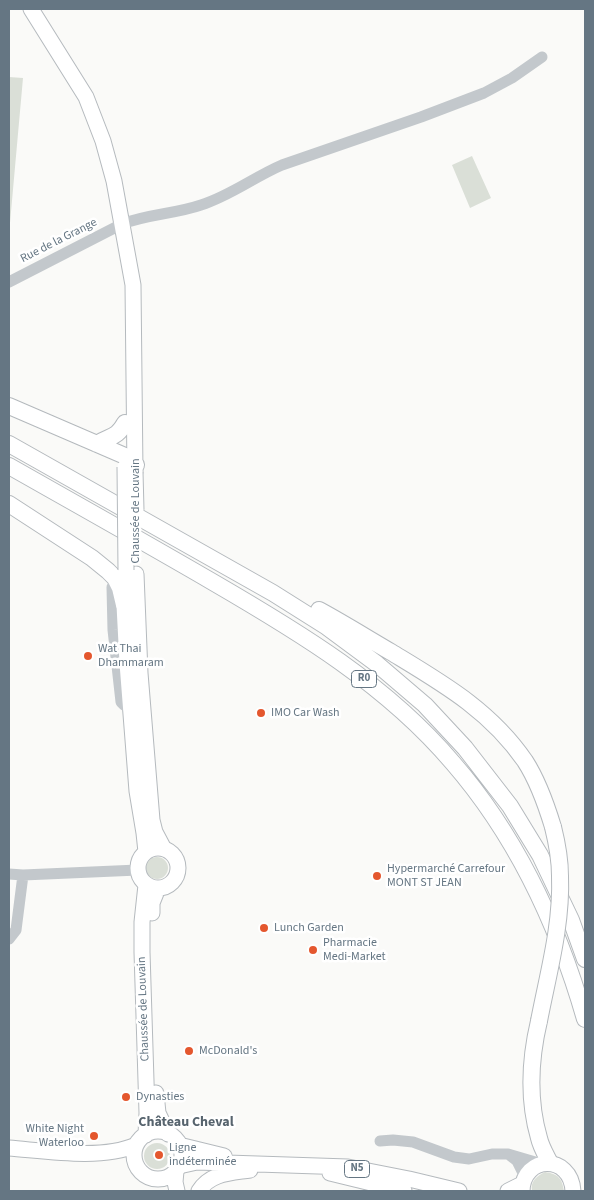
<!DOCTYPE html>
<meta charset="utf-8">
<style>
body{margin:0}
#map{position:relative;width:594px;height:1200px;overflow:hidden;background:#fafaf8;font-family:"Source Sans 3",sans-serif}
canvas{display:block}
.frame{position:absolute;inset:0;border:10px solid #657683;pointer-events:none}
</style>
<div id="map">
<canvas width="594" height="1200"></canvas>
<div class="frame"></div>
</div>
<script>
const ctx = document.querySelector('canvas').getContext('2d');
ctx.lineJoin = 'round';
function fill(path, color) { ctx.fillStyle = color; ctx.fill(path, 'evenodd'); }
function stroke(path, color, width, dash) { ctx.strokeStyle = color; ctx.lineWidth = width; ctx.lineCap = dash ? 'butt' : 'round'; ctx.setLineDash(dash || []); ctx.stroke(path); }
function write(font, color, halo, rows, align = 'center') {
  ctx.font = font + ' "Source Sans 3",sans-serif'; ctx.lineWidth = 5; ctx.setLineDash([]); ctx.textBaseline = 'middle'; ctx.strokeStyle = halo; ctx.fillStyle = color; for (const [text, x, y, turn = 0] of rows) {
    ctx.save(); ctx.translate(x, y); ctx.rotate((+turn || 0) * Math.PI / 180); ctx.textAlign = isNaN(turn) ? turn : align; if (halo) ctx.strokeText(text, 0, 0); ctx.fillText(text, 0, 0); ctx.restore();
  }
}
fill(new Path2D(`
 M9,77l14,1 -14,156z
 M472,156l19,42 -21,10 -18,-43z
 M146 868a11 11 0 1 1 22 0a11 11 0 1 1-22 0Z
 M144 1156a13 13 0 1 1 26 0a13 13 0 1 1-26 0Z
 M545,1172c13,2 17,6 19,19h-32c-2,-10 5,-15 13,-19z`), '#dadfd7');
const major = new Path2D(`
 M31,9l55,88 17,44 11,40 19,104 2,187
 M126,570l-2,35 3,58 10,128 7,42 2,19
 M136,574l4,99 12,147 3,12 9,17
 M138 868a20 20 0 1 1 40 0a20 20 0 1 1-40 0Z
 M152,913v-10l6,-15
 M156,1093l2,20 10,21
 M134 1155a24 24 0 1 1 48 0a24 24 0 1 1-48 0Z
 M146,1135l1,-22 -5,-161v-30l4,-37
 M179,1145l45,11
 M9,1148c38,3 93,12 127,-3
 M179,1166l18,-4 151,5 61,12 50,12
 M176,1171l-1,11 2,9
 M330,1173l74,18
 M199,1191c11,-18 32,-18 51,-21
 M508,1191l14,-7
 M522,1191c1,-36 49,-37 51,0`);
const highway = new Path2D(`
 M9,406l116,50 11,9
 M9,444l264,149 54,34 50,37 48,41 40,43 45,58 30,49 31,65 14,39
 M97,444c14,-9 19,-5 28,-21
 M9,466c67,38 135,76 202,115 88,51 176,104 242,182 65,75 105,162 132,256
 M9,504l83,54 16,13 7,7 5,10 4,17
 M319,610c24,13 48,28 72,42 51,31 99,58 134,109 13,20 21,43 28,66
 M539,1021c-9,38 -11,79 0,117 2,9 7,17 11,25`);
stroke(major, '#b5babe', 17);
stroke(highway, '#b4b9bd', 18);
stroke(new Path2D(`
 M9,282l113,-58c26,-10 53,-10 79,-19 29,-9 53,-28 81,-40l139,-48 63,-24 28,-15 30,-21
 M112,587l1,43 8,72 3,3 6,1
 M9,874l14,1 115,-5
 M9,939l7,-9 7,-55
 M380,1141l13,-1 20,2 41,15 15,2 23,-5h16l34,10
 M508,1154l9,7 8,16`), '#c3c8cc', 11);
stroke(major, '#fff', 15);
stroke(highway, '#fff', 16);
const majorBridge = new Path2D(`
 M125,467l1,103
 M135,472l1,38`);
const highwayBridge = new Path2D(`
 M539,1021c9,-47 23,-96 21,-145 0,-16 -3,-33 -7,-49`);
stroke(majorBridge, '#b5babe', 17, []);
stroke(highwayBridge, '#b4b9bd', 18, []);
stroke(majorBridge, '#fff', 15);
stroke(highwayBridge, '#fff', 16);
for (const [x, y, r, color] of [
 [88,656,5,"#e4572e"],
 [261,713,5,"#e4572e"],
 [377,876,5,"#e4572e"],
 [264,928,5,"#e4572e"],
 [313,950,5,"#e4572e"],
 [189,1051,5,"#e4572e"],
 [126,1097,5,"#e4572e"],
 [94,1136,5,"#e4572e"],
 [159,1155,5,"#e4572e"]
]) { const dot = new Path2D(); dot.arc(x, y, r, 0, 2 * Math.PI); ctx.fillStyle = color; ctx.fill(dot); stroke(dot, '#fff', 2); }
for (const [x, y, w] of [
 [364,679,25],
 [357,1169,25]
]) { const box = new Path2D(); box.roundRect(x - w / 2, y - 8.5, w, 17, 4); ctx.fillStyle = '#fff'; ctx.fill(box); stroke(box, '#657683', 1); }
write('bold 11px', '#657683', null, [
 ["R0",364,679],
 ["N5",357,1169]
]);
write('12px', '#657683', '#fff', [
 ["Rue de la Grange",59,241,-27],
 ["Chaussée de Louvain",136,511,-90],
 ["Chaussée de Louvain",144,1009,-92]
]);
write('12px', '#657683', '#fff', [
 ["Wat Thai",98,649],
 ["Dhammaram",98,663],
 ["IMO Car Wash",271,713],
 ["Hypermarché Carrefour",387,869],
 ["MONT ST JEAN",387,883],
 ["Lunch Garden",274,928],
 ["Pharmacie",323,943],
 ["Medi-Market",323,957],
 ["McDonald's",199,1051],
 ["Dynasties",136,1097],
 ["White Night",84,1129,"right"],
 ["Waterloo",84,1143,"right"],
 ["Ligne",169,1148],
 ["indéterminée",169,1162]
], 'left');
write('bold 14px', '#57646e', '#fff', [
 ["Château Cheval",186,1123]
]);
</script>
